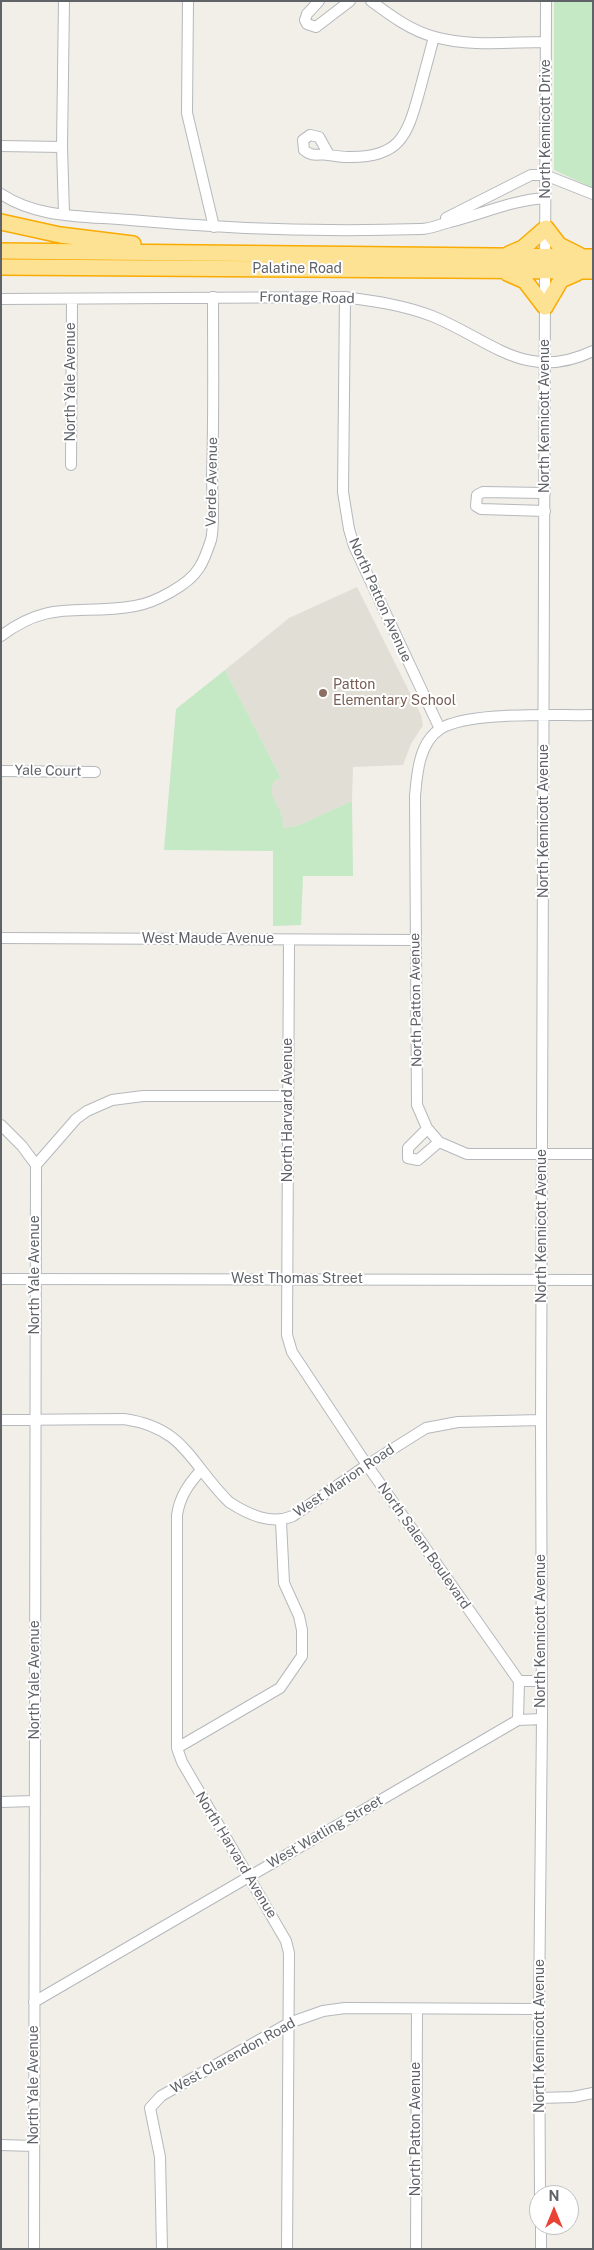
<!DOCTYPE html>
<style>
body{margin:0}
#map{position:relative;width:594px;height:2250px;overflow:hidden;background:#f1efe8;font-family:"Public Sans",sans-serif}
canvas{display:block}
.frame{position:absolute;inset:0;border:2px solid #5f6368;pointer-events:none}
.north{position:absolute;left:529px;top:2185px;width:50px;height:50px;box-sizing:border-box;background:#fff;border:1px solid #bfc1c3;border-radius:50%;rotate:0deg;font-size:14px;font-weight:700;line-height:20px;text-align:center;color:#5f6368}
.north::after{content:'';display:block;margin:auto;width:18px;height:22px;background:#ea4335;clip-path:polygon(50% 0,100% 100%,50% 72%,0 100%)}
</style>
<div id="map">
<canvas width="594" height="2250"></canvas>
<div class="frame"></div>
<div class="north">N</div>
</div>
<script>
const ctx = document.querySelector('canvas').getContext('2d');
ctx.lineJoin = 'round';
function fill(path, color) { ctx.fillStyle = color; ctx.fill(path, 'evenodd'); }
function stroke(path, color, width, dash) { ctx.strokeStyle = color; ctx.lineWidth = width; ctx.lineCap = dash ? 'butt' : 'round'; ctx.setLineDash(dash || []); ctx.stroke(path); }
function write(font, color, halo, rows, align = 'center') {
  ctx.font = font + ' "Public Sans",sans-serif'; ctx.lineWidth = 4; ctx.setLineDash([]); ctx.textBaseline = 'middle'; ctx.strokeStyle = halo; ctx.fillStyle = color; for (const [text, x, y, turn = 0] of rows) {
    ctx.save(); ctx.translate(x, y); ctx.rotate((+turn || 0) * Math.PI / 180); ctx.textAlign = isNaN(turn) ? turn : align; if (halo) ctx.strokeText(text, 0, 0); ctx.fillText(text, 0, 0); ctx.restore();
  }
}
fill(new Path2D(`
 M357,587l64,128 2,10 -12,19 -8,21 -50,2 -1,34 -55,25 -14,2 -1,-13 -10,-18 -1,-9 3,-7 7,-3 -56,-108 64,-52z`), '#e1ded6');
fill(new Path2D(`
 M554,1h39v187l-39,-18z
 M225,670l56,108 -7,3c-7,16 4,21 8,35 1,3 1,8 1,12l14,-2 55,-25 1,75h-50l-2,49 -28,1v-75l-109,-1 12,-141z`), '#c5e8c5');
const minor = new Path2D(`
 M64,1l-2,146 2,67
 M188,1l-1,112 27,114
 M319,1l-12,13 -2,6 2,4 9,3 34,-26
 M371,1c19,14 40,30 64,36 35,10 75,5 111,5
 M1,146l61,1
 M329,155l-10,-18 -9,-2 -7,5 1,10c9,8 15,3 25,5 7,1 12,2 19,2 51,1 59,-20 71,-64 5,-18 10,-37 15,-56
 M1,194c37,25 86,22 129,26 96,9 194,12 291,9 9,0 20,-5 29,-7 32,-8 63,-22 95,-24
 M446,218l85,-43h14l48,19
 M345,297l-2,195 6,37 5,17 86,183
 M1,299l344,-2c29,4 59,8 87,19 59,24 94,67 161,35
 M71,465l1,-165
 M545,511l-64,-2 -5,-3 1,-11 6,-3 62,1
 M1,636c50,-38 79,-20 134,-30 19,-3 54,-21 64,-38 5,-7 9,-19 12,-28 4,-15 1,-47 1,-64 2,-60 1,-119 1,-179
 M593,715c-37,1 -124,-4 -153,14 -21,14 -23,44 -25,67l2,309 10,23 12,14 28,12h126
 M1,771l94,1
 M1,938l414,2
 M289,940l-2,395 5,17 75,113 152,216h22
 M1,1125l21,21 14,19 -2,1084
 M427,1129l-19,19v10l10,2 21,-18
 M36,1165l40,-46 11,-8 25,-11 31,-4h145
 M1,1279l592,1
 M1,1420l123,-1c62,9 66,45 105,83 20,13 42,23 64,14l74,-51 59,-37 32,-6 83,-2
 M201,1470c-13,15 -21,26 -24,45v233l5,14 104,179 3,12 -2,296
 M518,1720l1,-39
 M177,1748l103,-60 22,-32v-26l-3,-14 -15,-33 -3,-62
 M1,1802l33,-1
 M34,2002l484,-282 24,-1
 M540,2098l33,-1 20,-4
 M1,2145l33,1
 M540,2195l-1,-186 3,-290 -1,-299 5,-1419
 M541,2225v24
 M162,2249l-2,-92 -10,-49 11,-12 128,-73 34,-12 22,-3 194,1
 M416,2249l1,-240`);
const highway = new Path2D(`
 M1,222l59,13 73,9
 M1,251l592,6
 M509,254l14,-6 23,-20 13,17 20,10
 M1,267l592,4
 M507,273l18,8 20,26
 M545,307l16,-27 16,-7`);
stroke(minor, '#b5b8bc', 12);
stroke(highway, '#f9ab00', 18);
stroke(minor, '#fff', 10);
stroke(highway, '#fde293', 15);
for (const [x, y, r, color] of [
 [323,693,5,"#8d6e63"]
]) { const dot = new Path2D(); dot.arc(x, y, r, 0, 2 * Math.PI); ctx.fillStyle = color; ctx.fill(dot); stroke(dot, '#fff', 2); }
write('14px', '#5f6368', '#fff', [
 ["North Kennicott Drive",546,129,-90],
 ["Palatine Road",297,269],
 ["Frontage Road",307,298,1],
 ["North Yale Avenue",71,382,-90],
 ["North Kennicott Avenue",545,416,-90],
 ["Verde Avenue",212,482,-89],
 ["North Patton Avenue",380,600,66],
 ["Yale Court",48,771,1],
 ["North Kennicott Avenue",544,821,-90],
 ["West Maude Avenue",208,939],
 ["North Patton Avenue",416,1000,-91],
 ["North Harvard Avenue",288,1110,-90],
 ["North Kennicott Avenue",542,1226,-90],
 ["North Yale Avenue",35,1275,-90],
 ["West Thomas Street",297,1279],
 ["West Marion Road",344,1481,-34],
 ["North Salem Boulevard",424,1546,55],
 ["North Kennicott Avenue",541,1631,-90],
 ["North Yale Avenue",35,1680,-90],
 ["West Watling Street",325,1832,-30],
 ["North Harvard Avenue",236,1855,59],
 ["North Kennicott Avenue",540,2036,-90],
 ["West Clarendon Road",233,2056,-29],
 ["North Yale Avenue",34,2085,-90],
 ["North Patton Avenue",416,2129,-90]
]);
write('14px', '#785e54', '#fff', [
 ["Patton",333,685],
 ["Elementary School",333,701]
], 'left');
</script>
